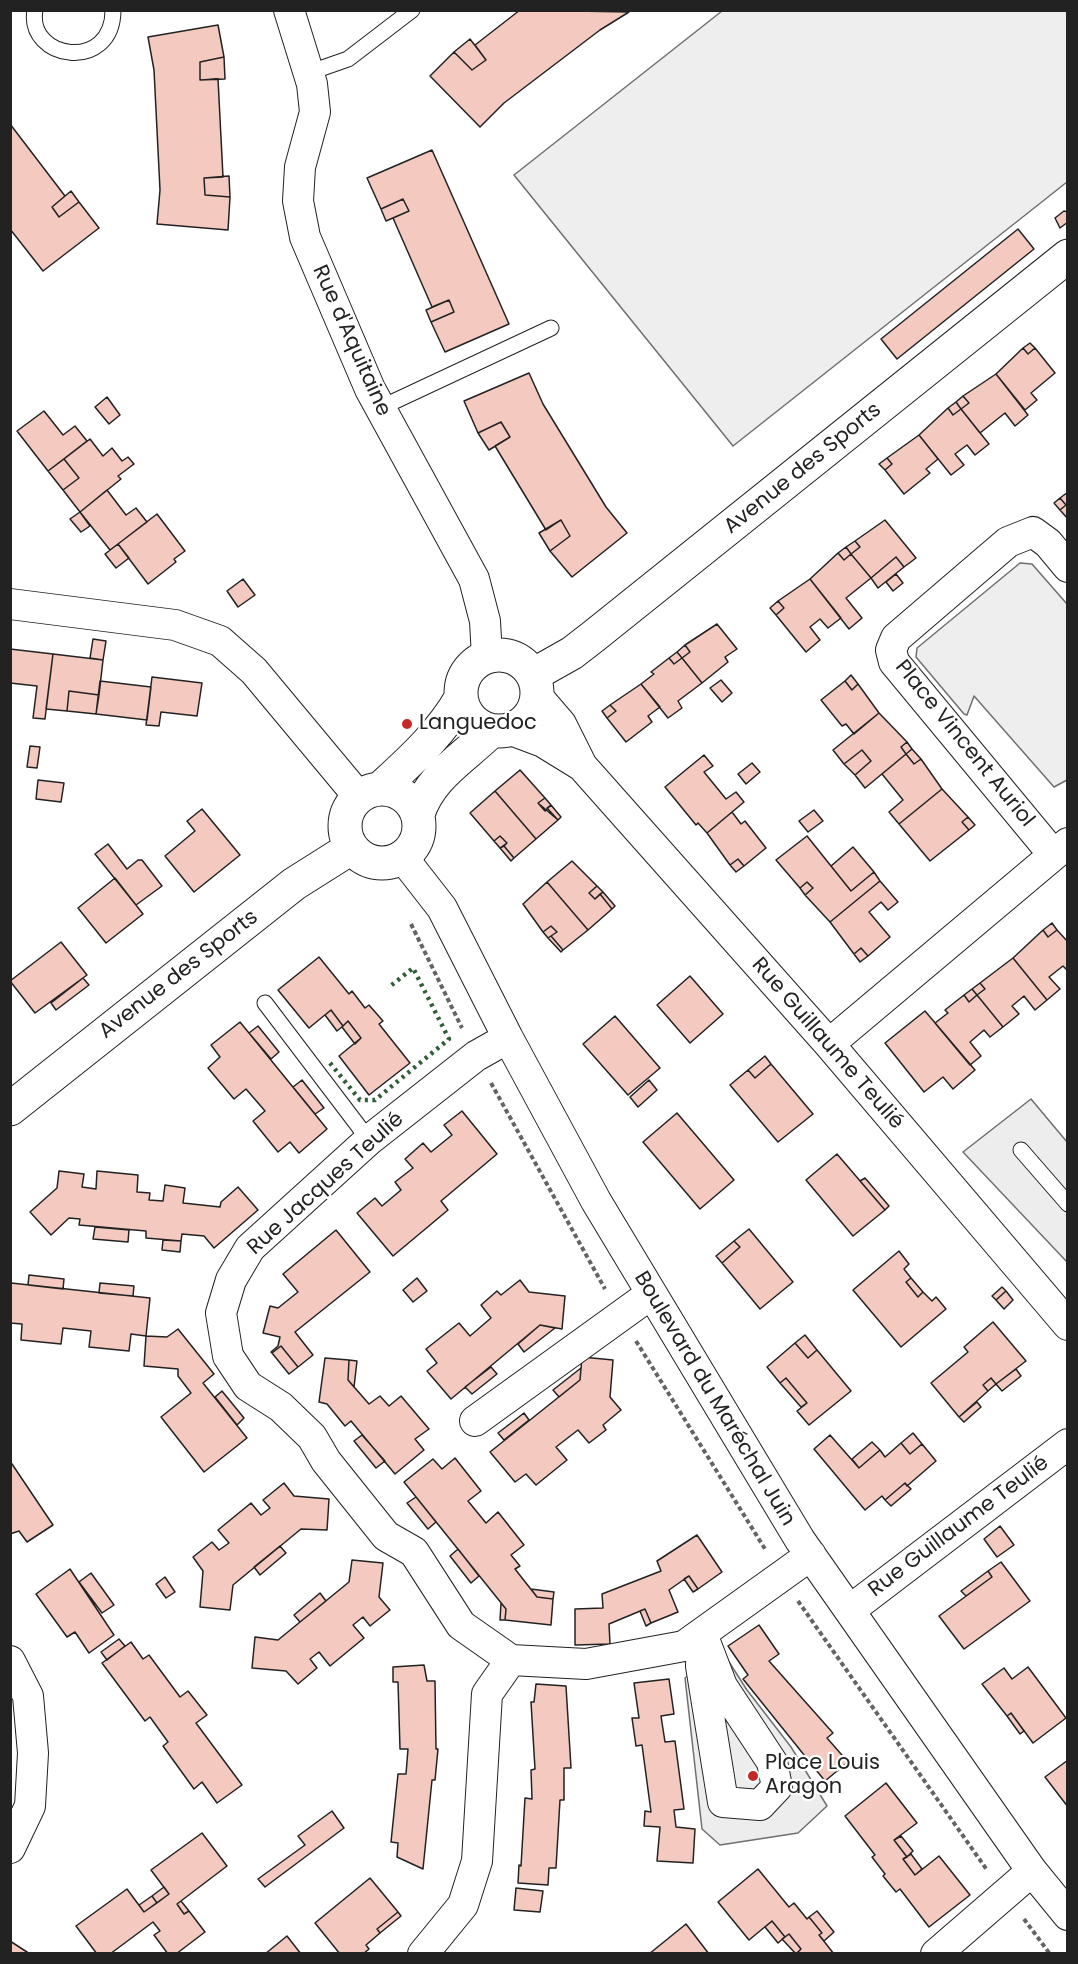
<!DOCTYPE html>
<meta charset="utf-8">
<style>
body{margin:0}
#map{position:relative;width:1078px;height:1964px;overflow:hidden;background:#fff;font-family:Poppins,sans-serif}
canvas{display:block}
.frame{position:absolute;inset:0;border:12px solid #222;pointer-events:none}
</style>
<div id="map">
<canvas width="1078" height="1964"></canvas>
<div class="frame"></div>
</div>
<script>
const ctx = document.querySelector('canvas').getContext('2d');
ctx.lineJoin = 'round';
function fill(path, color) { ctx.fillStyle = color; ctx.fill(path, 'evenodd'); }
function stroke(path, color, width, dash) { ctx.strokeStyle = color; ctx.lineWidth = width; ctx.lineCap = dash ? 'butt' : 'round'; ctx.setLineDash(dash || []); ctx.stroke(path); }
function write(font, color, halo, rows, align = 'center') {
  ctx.font = font + ' Poppins,sans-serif'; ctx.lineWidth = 4.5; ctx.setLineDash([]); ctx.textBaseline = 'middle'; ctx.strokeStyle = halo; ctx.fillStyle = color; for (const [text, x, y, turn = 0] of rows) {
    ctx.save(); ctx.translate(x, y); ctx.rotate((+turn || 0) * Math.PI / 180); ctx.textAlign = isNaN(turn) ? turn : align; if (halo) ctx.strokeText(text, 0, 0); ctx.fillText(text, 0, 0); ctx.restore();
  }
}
const green = new Path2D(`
 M722,11h346l-1,171 -334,264 -219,-271z
 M1020,563l12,1 35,40v176l-13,7 -80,-91 -7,19 -3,-1 -48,-57 1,-9z`);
fill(green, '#eee');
stroke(green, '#6f6f6f', 1.5);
const parking = new Path2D(`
 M1031,1099l36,43v120l-104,-110z
 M722,1651l25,39 44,57 36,59 -29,27 -78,12 -18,-16 -17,-151z`);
fill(parking, '#ededed');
stroke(parking, '#6f6f6f', 1.5);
const building = new Path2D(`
 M520,10l109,2 -29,18 -96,73 -24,24 -50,-51 24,-24 18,18 14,-10 -11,-15z
 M218,25l6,32 -24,5v18l18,-1 5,98 -19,1 1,17 25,2 -2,33 -71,-6 3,-34 -6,-120 -6,-33z
 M470,39l16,21 -14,10 -18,-18z
 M224,57l1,22 -25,1v-18z
 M10,124l55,72 -13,11 7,10 20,-15 20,26 -56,43 -33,-42z
 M432,150l77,174 -64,28 -14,-30 23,-10 -5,-12 -17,7 -39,-89 16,-7 -6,-12 -22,10 -14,-31z
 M229,176l1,21 -25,-2 -1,-17z
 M71,191l8,11 -20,15 -7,-10z
 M403,199l6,12 -23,10 -5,-12z
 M1064,211l4,1v10l-8,6 -5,-10z
 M1018,229l16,20 -137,110 -16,-20z
 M449,300l5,12 -23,10 -5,-12z
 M1030,343l5,5 -7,6 -5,-6z
 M1023,348l5,6 7,-6 20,25 -24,20 6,7 -12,10 -29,-36z
 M529,373l14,31 63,103 21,26 -55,44 -22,-26 20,-15 -9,-16 -15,10 -51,-84 15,-9 -9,-15 -23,11 -14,-32z
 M996,374l32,41 -13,11 -10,-13 -25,20 -19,-24 8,-6 -6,-7z
 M963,396l6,7 -8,6 -5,-7z
 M107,397l13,18 -11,9 -14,-17z
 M956,402l5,7 -8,6 -5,-7z
 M948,408l5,7 8,-6 28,35 -14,11 -8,-10 -12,9 9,11 -13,10 -32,-40z
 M44,411l19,24 12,-9 12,15 -39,30 -31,-40z
 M501,422l9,15 -21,13 -11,-17z
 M919,435l19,24 -12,10 4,4 -26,21 -19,-24 7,-6 -5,-6z
 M90,439l13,17 9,-8 10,13 6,-4 6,7 -16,12 3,3 -41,33 -17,-22 16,-12 -15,-19z
 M887,458l5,6 -7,6 -6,-6z
 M64,459l15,19 -16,12 -15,-19z
 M107,490l19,25 10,-7 11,14 -37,28 -30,-38z
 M1068,492v27l-8,-9 6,-5 -6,-7z
 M1060,498l6,7 -6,5 -6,-7z
 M80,512l10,14 -9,6 -11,-13z
 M157,514l28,37 -11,8 2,3 -28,22 -30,-40z
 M561,520l9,16 -20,15 -11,-18z
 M885,520l31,38 -12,9 -8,-10 -25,21 -20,-24 9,-7 -5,-6z
 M855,541l5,6 -9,7 -5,-7z
 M118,544l11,14 -13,10 -11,-14z
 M846,547l5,7 -7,6 -6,-7z
 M838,553l6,7 7,-6 20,24 -25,20 16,20 -13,11 -39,-50z
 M896,557l8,10 -26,21 -7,-10z
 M896,574l7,9 -10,8 -7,-9z
 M243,579l12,16 -17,12 -11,-16z
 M810,579l31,39 -13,10 -8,-9 -10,8 10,13 -14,12 -30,-37 8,-7 -6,-7z
 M778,601l6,7 -8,7 -6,-7z
 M717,624l20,25 -12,8 3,5 -26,21 -20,-25 8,-6 -5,-7z
 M93,639l13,2 -3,19 -13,-2z
 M685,645l5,7 -8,6 -5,-6z
 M10,649l43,5 -8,65 -12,-1 4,-32 -27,-3z
 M677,652l5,6 -8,6 -5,-6z
 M53,654l50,6 -4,35 -30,-4 -2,20 -21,-2z
 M669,658l5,6 8,-6 20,25 -24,18 4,7 -14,10 -27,-34 13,-10 -3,-2z
 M851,675l7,9 -6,6 -7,-9z
 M152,677l50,6 -5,33 -36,-4 -2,14 -13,-1z
 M721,680l11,13 -10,9 -12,-14z
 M100,681l51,6 -4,33 -51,-6z
 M845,681l7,9 6,-6 21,29 -25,21 -8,-10 -4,2 -21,-26z
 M641,684l19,23 -12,9 4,6 -26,20 -19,-24 9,-7 -6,-6z
 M69,691l30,4 -3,19 -29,-3z
 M610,705l6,6 -9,7 -5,-7z
 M879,713l28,29 -6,5 5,7 -41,34 -10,-13 16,-14 -9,-11 -18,14 -11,-14z
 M907,742l5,7 -6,5 -5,-7z
 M30,746l10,1 -3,21 -10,-1z
 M912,749l9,10 -7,5 -8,-10z
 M862,750l9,11 -16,14 -11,-11z
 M906,754l8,10 7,-5 21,30 -43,35 -10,-12 14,-12 -21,-26z
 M704,755l9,11 -9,6 22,27 10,-7 8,10 -37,31 -9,-10 -2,2 -31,-38z
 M752,763l8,9 -14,12 -8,-10z
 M520,770l25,28 -7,5 20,17 -22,19 -41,-48z
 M38,780l26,3 -3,19 -25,-3z
 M942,789l26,28 -6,5 7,8 -39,31 -31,-37z
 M495,791l41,48 -22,19 -10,-12 3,-3 -7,-7 -6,5 -24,-28z
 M545,798l6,7 -6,6 -7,-8z
 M551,805l10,12 -3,3 -11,-12z
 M202,809l38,46 -46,37 -29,-36 30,-25 -8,-10z
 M814,810l9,11 -15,11 -9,-11z
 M732,812l9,12 4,-3 21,27 -22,18 -6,-7 -8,6 -23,-32z
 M968,817l7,8 -6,5 -7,-8z
 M500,836l7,7 -7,5 -6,-7z
 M807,836l44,55 23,-19 6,9 -50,41 -25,-27 8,-7 -6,-6 -7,6 -24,-28z
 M108,844l19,25 11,-9h4l20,26 -26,19 -41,-51z
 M504,846l10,12 -3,3 -11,-13z
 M853,847l21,25 -23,19 -20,-25z
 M738,859l6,7 -8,6 -6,-7z
 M572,861l25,25 -8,7 6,6 5,-5 12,15 -24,21 -41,-48z
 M115,878l28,36 -37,29 -28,-35z
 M880,881l18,21 -10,8 -7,-8 -12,10 21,25 -22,19 -7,-8 -7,6 -24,-32z
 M547,882l41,48 -25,20 -12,-14 6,-4 -6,-6 -8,6 -20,-28z
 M807,882l6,6 -8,7 -5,-7z
 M597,886l6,6 -8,7 -6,-6z
 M603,892l12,14 -3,3 -12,-15z
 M1052,923l5,7 -9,7 -5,-7z
 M551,926l6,6 -9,6 -5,-6z
 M1043,930l5,7 9,-7 11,12v29l-5,-5 -14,11 11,12 -13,11 -34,-42z
 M551,936l12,14 -2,2 -13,-14z
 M61,942l26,33 -52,38 -25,-32z
 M861,948l7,8 -8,6 -6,-8z
 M319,957l30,37 3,-3 13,17 4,-3 14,16 -4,3 31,39 -41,32 -30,-39 22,-18 -13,-17 -5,5 -12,-16 -22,18 -31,-38z
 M1013,958l34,42 -12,10 -11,-14 -12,10 7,8 -16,13 -26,-32 8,-6 -5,-6z
 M690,976l33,38 -33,29 -33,-38z
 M83,978l6,7 -33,25 -5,-7z
 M980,983l5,6 -8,6 -5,-6z
 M972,989l5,6 -8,7 -5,-7z
 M964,995l5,7 8,-7 26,32 -13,10 -6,-7 -14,12 11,14 -11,9 -35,-42 13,-10 -3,-3z
 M331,1010l12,16 -6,5 -12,-16z
 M925,1011l50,59 -22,19 -10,-12 -19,15 -39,-49z
 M615,1016l45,52 -32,27 -45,-51z
 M348,1021l13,17 -6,6 -13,-17z
 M240,1022l87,107 -28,24 -9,-11 -12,10 -25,-31 12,-10 -19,-22 -12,10 -26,-31 12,-11 -9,-12z
 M258,1026l21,26 -8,7 -22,-26z
 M765,1056l6,8 -16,14 -7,-8z
 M771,1064l42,50 -35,28 -48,-57 18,-15 7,8z
 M302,1080l22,28 -9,6 -22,-27z
 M649,1080l8,10 -19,17 -8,-10z
 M462,1111l35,43 -56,47 7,9 -55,46 -36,-43 18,-15 7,8 19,-16 -6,-8 18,-14 -8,-9 18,-16 8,9 21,-17 -8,-10z
 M677,1113l57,67 -34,29 -57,-67z
 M837,1154l48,56 -32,26 -47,-56z
 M59,1171l25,3 -2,13 14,2 1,-18 41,4 -1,17 13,1 -1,7 14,1 2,-16 20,3 -2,15 37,4 1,-5 17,-15 20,23 -44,38 -10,-12 -22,-2 -1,7 -35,-3v-7l-67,-6 1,-6 -11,-1 -18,17 -21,-23 27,-24z
 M865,1178l24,28 -4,4 -25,-29z
 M95,1227l34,3 -1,12 -35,-3z
 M749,1229l44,53 -33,27 -38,-46 18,-16 -6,-6z
 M336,1230l34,42 -75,60 18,23 -15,12 -17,-21 -9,7 -1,-1 7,-6 2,-9 -17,-4 7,-27 8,2 20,-16 -15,-18z
 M163,1240l18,1 -1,11 -18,-2z
 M734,1241l6,6 -18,16 -6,-7z
 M899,1251l10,13 -5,5 7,9 -5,4 12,15 5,-5 9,9 4,-4 10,12 -45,38 -48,-57z
 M29,1275l35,4 -1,10 -35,-4z
 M417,1278l10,13 -14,11 -10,-12z
 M911,1278l12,14 -5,5 -12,-15z
 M520,1280l9,12 36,4 -3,33 -22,-4 -89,74 -24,-28 10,-8 -11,-14 33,-26 11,13 21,-18 -10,-13 16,-14 4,4z
 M11,1283l139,15 -4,38 -15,-2 -2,17 -40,-4 2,-16 -28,-3 -2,16 -40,-4 1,-16 -12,-1z
 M100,1283l34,3 -1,10 -34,-3z
 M1002,1287l4,4 -10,9 -4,-4z
 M1006,1291l7,9 -9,9 -8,-9z
 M993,1322l33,39 -30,23 -5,-6 -8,7 5,6 -29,26 -28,-34 37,-31 -4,-5z
 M540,1325l15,3 -31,24 -6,-8z
 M178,1329l36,45 -11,9 44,55 -43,34 -43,-55 30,-24 -13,-17v-7l-34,-3 2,-30 21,1z
 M805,1335l12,15 -9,8 -13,-15z
 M795,1343l13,15 9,-8 34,41 -42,34 -12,-14 10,-8 -21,-25 -6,5 -13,-16z
 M281,1346l17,21 -9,7 -17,-21z
 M582,1357l31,3 -3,37 11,13 -18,15 3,5 -17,13 -11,-13 -22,17 11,13 -31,25 -10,-11 -11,8 -25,-30 90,-72z
 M325,1358l24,2 -1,20 21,24 11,-8 9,10 12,-10 28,33 -14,10 9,11 -29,24 -44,-53 -6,5 -18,-22 -8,-2z
 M349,1360l8,1 -3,26 -6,-7z
 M491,1367l6,7 -25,20 -7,-7z
 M581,1368l-1,12 -21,17 -6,-7z
 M1016,1369l5,7 -19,15 -6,-7z
 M786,1378l21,25 -6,4 -21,-24z
 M991,1378l5,6 -8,7 -5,-6z
 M222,1391l22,27 -7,7 -22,-28z
 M977,1402l4,5 -17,15 -5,-5z
 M524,1413l5,7 -25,20 -6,-7z
 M913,1433l9,11 -12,10 -9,-11z
 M362,1435l23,26 -9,7 -22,-27z
 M830,1435l29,33 21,-18 5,7 16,-14 9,11 12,-10 14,17 -29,25 -2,-3 -20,17 -3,-4 -17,14 -51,-61z
 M872,1442l8,8 -21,18 -7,-9z
 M455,1458l26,33 -13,10 18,22 12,-11 26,33 -13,10 9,11 -5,3 22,28 16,2 -2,26 -46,-5 1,-11 -102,-127 29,-23 9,10z
 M10,1461l43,64 -26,17 -8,-11 -9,3z
 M284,1483l10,13 35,3 -2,31 -26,-1 -68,56 -3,25 -30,-3 3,-36 -10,-14 19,-15 7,8 10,-7 -11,-13 33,-27 10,12 9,-7 -7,-8z
 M905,1483l6,6 -20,17 -6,-6z
 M416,1497l20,25 -8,7 -21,-26z
 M1000,1526l14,19 -17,12 -13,-18z
 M697,1535l25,37 -24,17 -9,-13 -20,14 9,22 -27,11 -6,-14 -36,15 1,20 -35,1v-36l28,-1 -1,-14 59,-23 -4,-10z
 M280,1546l6,7 -26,22 -6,-8z
 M458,1549l21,27 -8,7 -21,-27z
 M352,1560l31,3 -4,34 11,13 -20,16 -7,-9 -10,8 11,13 -34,28 -11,-14 -9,7 7,9 -19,16 -12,-13 -34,-3 3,-31 23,3 71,-58z
 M1001,1562l29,39 -66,48 -25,-33 53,-39 -4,-6z
 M70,1569l44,66 -25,18 -14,-21 -8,5 -31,-43z
 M988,1571l4,6 -26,19 -5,-5z
 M91,1573l23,32 -12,8 -23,-31z
 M689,1576l9,13 -5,3 -9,-13z
 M165,1577l10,15 -9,6 -10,-14z
 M531,1589l23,3 -1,7 -16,-2z
 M320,1593l6,8 -26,21 -6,-7z
 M501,1603l5,6 -1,11h-5z
 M645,1609l6,14 -5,3 -6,-15z
 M759,1625l20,29 -10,7 64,72 -6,5 21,24 -23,19 -82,-102 5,-4 -20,-29z
 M119,1639l6,7 -18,14 -6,-8z
 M131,1642l12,17 6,-4 31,42 8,-6 19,24 -11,8 46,62 -25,18 -15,-21 -8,7 -31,-43 5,-4 -18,-25 -5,4 -43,-58z
 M424,1665l3,16h8l1,68h2l-3,31h-3l-9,89 -26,-12 1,-14 -7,-1 7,-68h8l2,-25h-8l-2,-67h-5v-15z
 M1028,1667l38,51 -33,25 -22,-30 -4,3 -25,-32 22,-16 8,11z
 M669,1679l5,35 -13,2 4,26 10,-1 9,68 -10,1 2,17 19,2 -2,34 -36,-2 3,-34 -16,-1 1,-15 6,1 -9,-67 -6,1 -4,-28h7l-5,-35z
 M536,1684l30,2 5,82h-7v32h-4l-4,68h-7l-1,17 -30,-2 1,-18 2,1 4,-68 7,1 -1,-29 4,-1 -4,-67h3z
 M1011,1713l13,18 -4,3 -13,-18z
 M1068,1760v47l-23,-30z
 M886,1783l31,40 -23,17 13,17 -4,2 12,16 24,-19 31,39 -41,32 -29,-38 -4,3 -13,-16 2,-2 -13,-17 3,-2 -30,-39z
 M332,1811l12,17 -79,59 -7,-8 47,-34 -7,-9z
 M202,1833l25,33 -50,38 7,10 5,-3 16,21 -29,22h-8l-14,-19 6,-4 -7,-9 -43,32h-13l-21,-28 51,-37 17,23 25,-18 -18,-24z
 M901,1836l12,15 -6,6 -13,-17z
 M911,1854l11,15 -7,6 -12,-16z
 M758,1869l31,38 5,-4 13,16 2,-2 13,16 -3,2 15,19h-38l5,-5 -12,-15 -4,3 -13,-16 -23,19 -31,-38z
 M370,1878l28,34 -21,17 3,4 -14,12 3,4 -6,5h-23l-25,-31z
 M164,1887l5,7 -12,9 -5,-7z
 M516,1888l27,3 -3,21 -26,-2z
 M152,1896l5,7 -13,9 -5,-7z
 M181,1901l8,10 -5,3 -7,-10z
 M817,1911l17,21 -10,9 -5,-6 3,-2 -13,-16z
 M398,1912l3,4 -21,17 -3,-4z
 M772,1921l13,16 -7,6 -13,-16z
 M686,1924l23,30h-60z
 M789,1934l12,15 -5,5 -14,-15z
 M287,1936l14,18h-36z
 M10,1941l20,13h-20z`);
fill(building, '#f3c9c0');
stroke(building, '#222', 1.5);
const service = new Path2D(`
 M35,10c-9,50 78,63 78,0
 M308,73l40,-14 64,-49
 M380,408l171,-80
 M265,1003l104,137
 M1021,1150l47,54`);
const minor = new Path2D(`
 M289,10l23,74 3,28 -15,55 -2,34 7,36 65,152 104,190 11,42 2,36
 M10,604l165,21 45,16 34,30 105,126
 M537,696l24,28 21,42
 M511,730l32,12 39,24 247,278 239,281
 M1053,854l-159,-192 -3,-12 5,-12 112,-96 25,-10 15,11 20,24
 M403,858l39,50 66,130 88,163 204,339 232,331 36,44
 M508,1038l-32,18 -107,84 -119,108 -19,32 -10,33 7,43 20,30 33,21 31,30 14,24 60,75 28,16 47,73 50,35
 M829,1044l239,-201
 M475,1421l176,-127
 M850,1610l218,-166
 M702,1634l20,52 50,76 5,25 -17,18 -37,-3 -22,-136z
 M511,1660l75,4 98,-18 127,-91
 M10,1661l18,35 5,57 -3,53 -20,42
 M423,1954l40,-49 14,-44 10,-167 24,-34
 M936,1954l96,-83`);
const secondary = new Path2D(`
 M461 693a38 38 0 1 1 76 0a38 38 0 1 1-76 0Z
 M533,675l39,-22 22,-17 474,-380
 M345 826a37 37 0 1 1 74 0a37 37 0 1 1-74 0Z
 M380,789c30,-28 60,-54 81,-91
 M418,814c12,-38 46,-56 73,-83
 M10,1109l284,-225 57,-36`);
stroke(service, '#222', 17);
stroke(minor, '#222', 32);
stroke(secondary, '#222', 35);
stroke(new Path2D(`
 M411,924l51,104
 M491,1083l114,206
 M636,1341l129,208
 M798,1601l189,269
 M1024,1919l26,35`), '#646464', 4, [4.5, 3]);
stroke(service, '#fff', 15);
stroke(minor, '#fff', 30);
stroke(secondary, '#fff', 33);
stroke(new Path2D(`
 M330,1063l30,37h15l74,-61 -36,-71 -25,20`), '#2f5e38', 4.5, [3, 4.5]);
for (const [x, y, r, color] of [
 [407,724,6,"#c62828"],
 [753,1776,6,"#c62828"]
]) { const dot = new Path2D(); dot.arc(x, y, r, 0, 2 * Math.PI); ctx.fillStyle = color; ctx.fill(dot); stroke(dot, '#fff', 2); }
write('21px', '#222', '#fff', [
 ["Rue d'Aquitaine",351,341,66],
 ["Avenue des Sports",803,469,-39],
 ["Place Vincent Auriol",964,744,51],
 ["Avenue des Sports",179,975,-38],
 ["Rue Guillaume Teulié",827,1044,49],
 ["Rue Jacques Teulié",326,1184,-42],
 ["Boulevard du Maréchal Juin",714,1399,59],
 ["Rue Guillaume Teulié",959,1527,-37]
]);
write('21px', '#222', '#fff', [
 ["Languedoc",419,724],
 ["Place Louis",765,1764],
 ["Aragon",765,1788]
], 'left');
</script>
